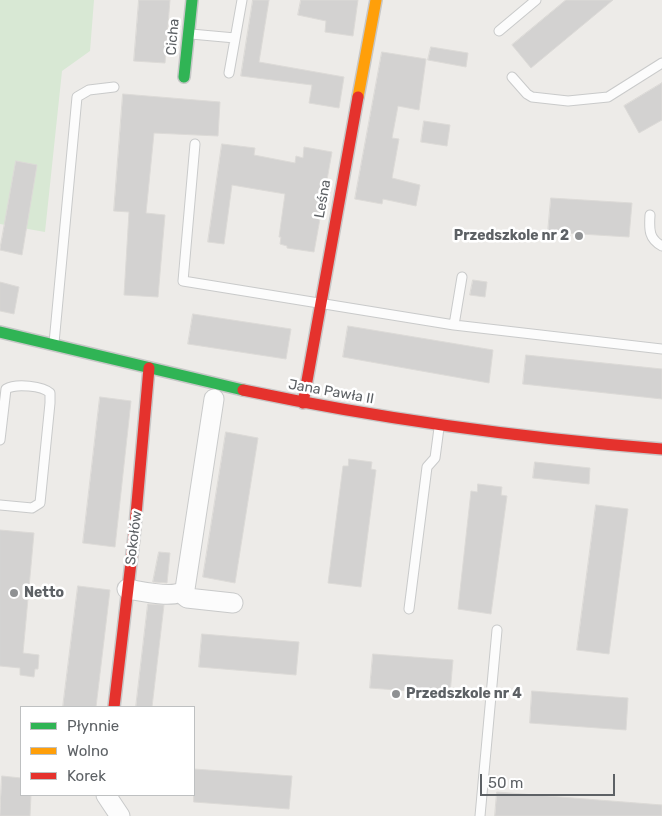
<!DOCTYPE html>
<meta charset="utf-8">
<style>
body{margin:0}
#map{position:relative;width:662px;height:816px;overflow:hidden;background:#edebe8;font-family:Rubik,sans-serif}
canvas{display:block}
.legend{position:absolute;left:20px;top:706px;width:175px;height:90px;box-sizing:border-box;background:#fff;border:1px solid #bec0c1;margin:0;padding:6px 9px;list-style:none;font-size:15px;color:#5d6165}
.legend li{display:flex;align-items:center;gap:10px;height:25px}
.legend b{width:25px;border:1px solid #bec0c1}
.scale{position:absolute;left:480px;top:774px;width:135px;height:22px;box-sizing:border-box;border:2px solid #5d6165;border-top:0;padding-left:6px;font-size:15px;line-height:18px;white-space:nowrap;color:#5d6165;-webkit-text-stroke:4px #fff;paint-order:stroke}
</style>
<div id="map">
<canvas width="662" height="816"></canvas>
<ul class="legend">
<li><b style="height:6px;background:#30b455"></b>Płynnie</li>
<li><b style="height:6px;background:#ff9f0a"></b>Wolno</li>
<li><b style="height:6px;background:#e5322d"></b>Korek</li>
</ul>
<div class="scale">50 m</div>
</div>
<script>
const ctx = document.querySelector('canvas').getContext('2d');
ctx.lineJoin = 'round';
function fill(path, color) { ctx.fillStyle = color; ctx.fill(path, 'evenodd'); }
function stroke(path, color, width, dash) { ctx.strokeStyle = color; ctx.lineWidth = width; ctx.lineCap = dash ? 'butt' : 'round'; ctx.setLineDash(dash || []); ctx.stroke(path); }
function write(font, color, halo, rows, align = 'center') {
  ctx.font = font + ' Rubik,sans-serif'; ctx.lineWidth = 5; ctx.setLineDash([]); ctx.textBaseline = 'middle'; ctx.strokeStyle = halo; ctx.fillStyle = color; for (const [text, x, y, turn = 0] of rows) {
    ctx.save(); ctx.translate(x, y); ctx.rotate((+turn || 0) * Math.PI / 180); ctx.textAlign = isNaN(turn) ? turn : align; if (halo) ctx.strokeText(text, 0, 0); ctx.fillText(text, 0, 0); ctx.restore();
  }
}
fill(new Path2D(`
 M0,0h94l-4,51 -28,20 -17,161 -45,-8z`), '#d8e8d4');
const building = new Path2D(`
 M139,0h31l-5,63 -31,-2z
 M253,0h16l-10,62 85,15 -5,31 -30,-5 3,-18 -71,-9z
 M301,0h57l-5,36 -28,-4 1,-11 -28,-6z
 M566,0h47l-82,68 -19,-23z
 M431,47l37,6 -2,14 -38,-7z
 M382,52l44,7 -7,51 -21,-4 -6,32 7,1 -7,39 28,7 -4,21 -33,-7 -1,5 -27,-5z
 M662,83v37l-23,13 -15,-27z
 M123,94l97,8 -2,34 -64,-3 -8,80 19,2 -7,82 -34,-2 5,-83 -15,-1z
 M424,121l26,4 -3,21 -26,-4z
 M222,144l33,4 -1,7 41,8 1,-7 7,2 1,-11 28,5 -18,100 -27,-4v-2l-7,-2 1,-7h-2l6,-43 -53,-9 -8,59 -16,-2z
 M16,161l21,4 -15,90 -22,-5z
 M551,198l81,5 -3,34 -81,-5z
 M473,280l14,2 -2,15 -15,-2z
 M0,282l19,5 -5,27 -14,-3z
 M193,314l98,15 -5,30 -98,-15z
 M348,326l145,24 -4,33 -146,-26z
 M526,355l136,14v30l-139,-15z
 M100,397l31,4 -16,146 -32,-4z
 M226,432l32,6 -23,145 -32,-6z
 M349,459l23,3 -1,7 5,1 -15,117 -33,-4 15,-117h5z
 M535,462l55,6 -1,16 -56,-6z
 M478,484l24,3 -1,8 6,1 -16,118 -33,-5 13,-118 6,1z
 M596,505l32,4 -19,145 -32,-4z
 M0,530l34,3 -11,120 16,2 -1,14h-3l-1,8 -14,-2v-7l-20,-2z
 M159,552l11,1 -3,30 -14,-1z
 M78,586l32,4 -14,117h-33z
 M148,604l16,1 -12,102h-16z
 M202,634l97,8 -3,33 -97,-8z
 M373,654l80,6 -3,34 -80,-6z
 M532,691l96,7 -2,32 -96,-7z
 M194,769l98,7 -3,33 -95,-7z
 M2,776l19,2v17h10l-1,21h-30z
 M497,792l165,13v11h-167z`);
fill(building, '#d3d2d1');
stroke(building, '#dcdad7', 1);
const lane = new Path2D(`
 M499,31l37,-31
 M191,34l44,4
 M229,73l13,-73
 M512,77l15,17 5,3 36,4 40,-4 54,-34
 M195,144l-12,137 271,44 208,24
 M650,215c-1,15 -1,24 12,31
 M454,325l8,-48
 M54,343l23,-246 12,-7 25,-3
 M0,440l6,-51c10,-6 37,-3 44,4v10l-10,100 -8,5 -32,-3
 M409,609l18,-142 8,-9 4,-30
 M480,816l17,-186`);
const street = new Path2D(`
 M127,589c14,2 49,11 58,0l29,-190
 M181,593l6,5 46,5
 M106,795l14,21`);
const fast = new Path2D(`
 M184,77l8,-77
 M0,332l243,58`);
const slow = new Path2D(`
 M358,97l18,-97`);
const jam = new Path2D(`
 M243,390c138,29 278,48 419,59
 M303,403l55,-306
 M114,707l20,-170 15,-169`);
stroke(lane, '#c9caca', 11);
stroke(street, '#c9caca', 21);
stroke(fast, '#c7c7c7', 14);
stroke(slow, '#c7c7c7', 14);
stroke(jam, '#c7c7c7', 14);
stroke(lane, '#fcfcfc', 9);
stroke(street, '#fcfcfc', 19);
stroke(fast, '#30b455', 11);
stroke(slow, '#ff9f0a', 11);
stroke(jam, '#e5322d', 11);
for (const [x, y, r, color] of [
 [579,236,5,"#8f9193"],
 [14,593,5,"#8f9193"],
 [396,694,5,"#8f9193"]
]) { const dot = new Path2D(); dot.arc(x, y, r, 0, 2 * Math.PI); ctx.fillStyle = color; ctx.fill(dot); stroke(dot, '#fff', 2); }
write('14px', '#5d6165', '#fff', [
 ["Cicha",173,37,-85],
 ["Leśna",323,199,-80],
 ["Jana Pawła II",331,392,10],
 ["Sokołów",134,538,-83]
]);
write('bold 14px', '#5d6165', '#fff', [
 ["Przedszkole nr 2",569,236,"right"],
 ["Netto",24,593],
 ["Przedszkole nr 4",406,694]
], 'left');
</script>
